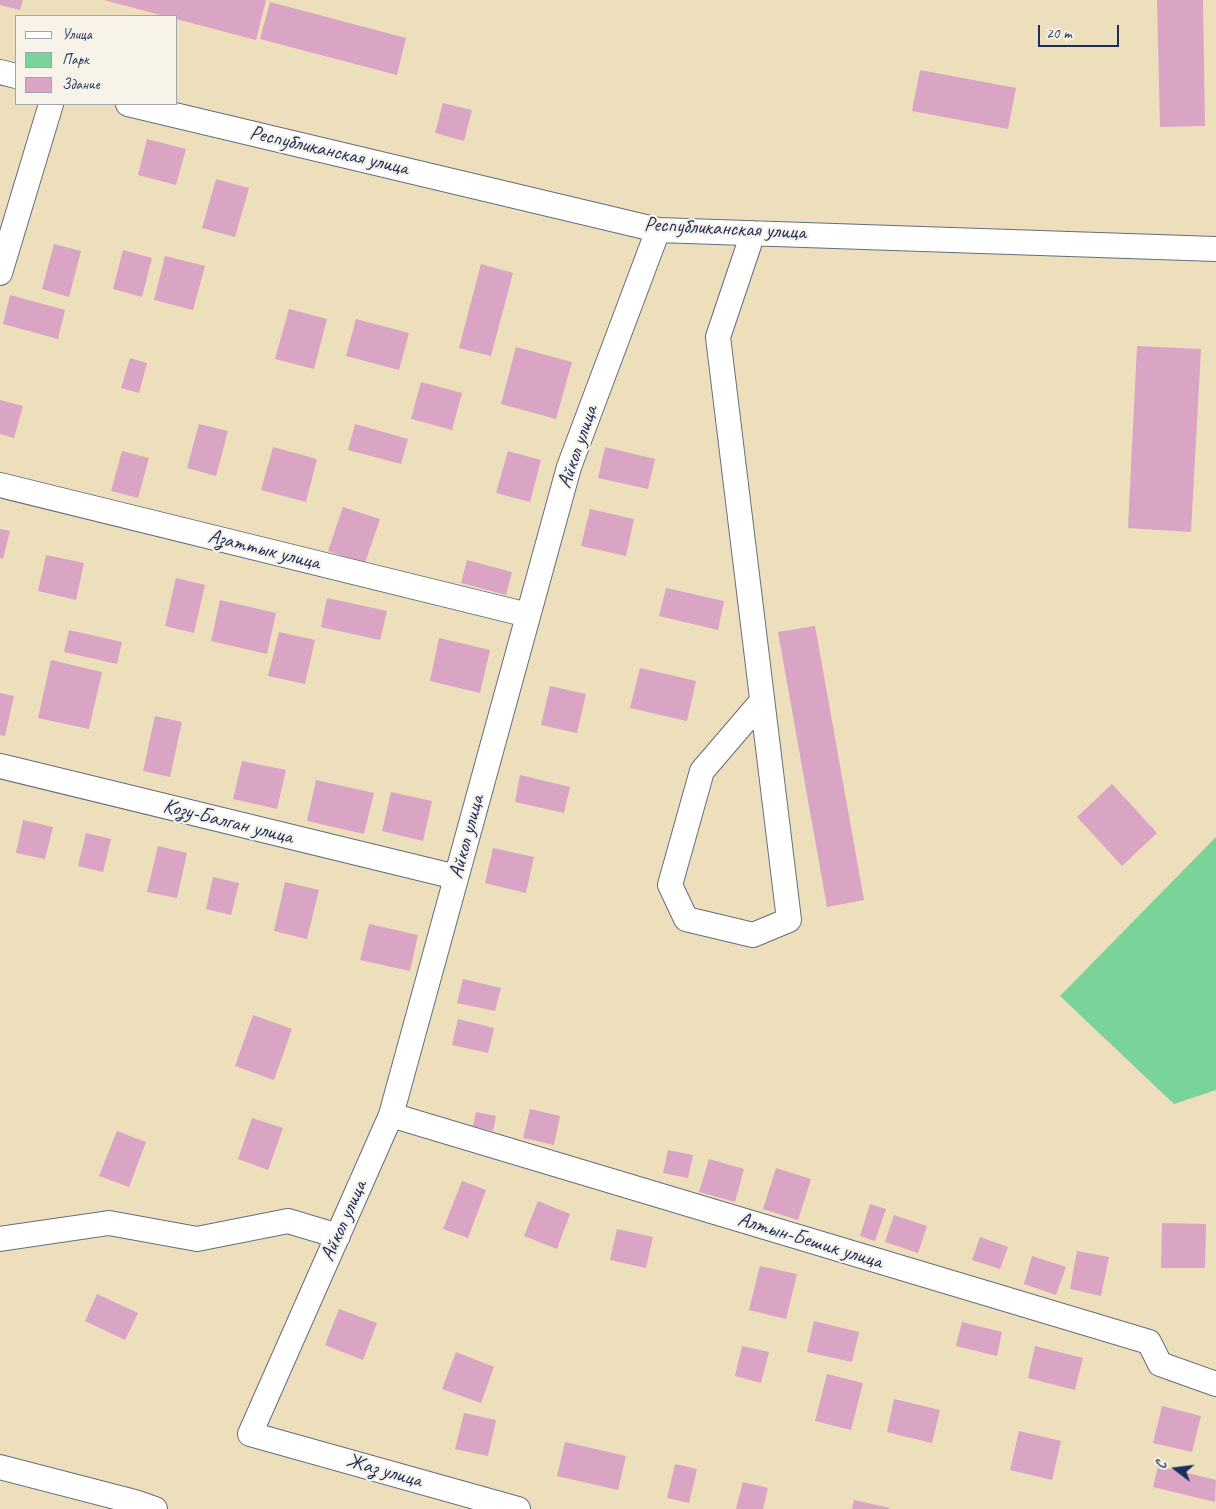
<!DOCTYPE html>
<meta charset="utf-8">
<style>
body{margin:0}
#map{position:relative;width:1216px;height:1509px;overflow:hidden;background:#eddfbc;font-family:Caveat,sans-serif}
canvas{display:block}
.legend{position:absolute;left:15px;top:15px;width:162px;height:90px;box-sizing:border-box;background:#f7f3e8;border:1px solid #9fa5b1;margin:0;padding:6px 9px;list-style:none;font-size:15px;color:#1b2f5e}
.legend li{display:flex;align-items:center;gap:10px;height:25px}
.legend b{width:25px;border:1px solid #9fa5b1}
.north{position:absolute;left:1151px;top:1444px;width:50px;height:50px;-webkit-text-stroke:4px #f7f3e8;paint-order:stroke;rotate:285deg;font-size:14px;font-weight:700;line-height:20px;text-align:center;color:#1b2f5e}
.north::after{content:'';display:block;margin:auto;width:18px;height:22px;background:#1b2f5e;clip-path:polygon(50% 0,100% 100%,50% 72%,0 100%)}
.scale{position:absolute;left:1038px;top:25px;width:81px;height:22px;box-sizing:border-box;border:2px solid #1b2f5e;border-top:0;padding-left:6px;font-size:15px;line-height:18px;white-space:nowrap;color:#1b2f5e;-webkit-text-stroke:4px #f7f3e8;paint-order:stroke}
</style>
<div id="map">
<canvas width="1216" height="1509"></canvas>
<ul class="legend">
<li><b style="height:6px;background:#fff"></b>Улица</li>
<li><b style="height:14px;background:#79d39a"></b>Парк</li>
<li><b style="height:14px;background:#daa4c4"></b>Здание</li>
</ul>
<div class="north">С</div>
<div class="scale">20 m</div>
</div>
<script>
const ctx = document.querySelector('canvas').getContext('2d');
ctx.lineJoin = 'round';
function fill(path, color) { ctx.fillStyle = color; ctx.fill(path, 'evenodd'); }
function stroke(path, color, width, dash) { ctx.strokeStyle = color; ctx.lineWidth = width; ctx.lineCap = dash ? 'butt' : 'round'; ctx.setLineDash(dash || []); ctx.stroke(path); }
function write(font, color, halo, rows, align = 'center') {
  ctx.font = font + ' Caveat,sans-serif'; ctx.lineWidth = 4.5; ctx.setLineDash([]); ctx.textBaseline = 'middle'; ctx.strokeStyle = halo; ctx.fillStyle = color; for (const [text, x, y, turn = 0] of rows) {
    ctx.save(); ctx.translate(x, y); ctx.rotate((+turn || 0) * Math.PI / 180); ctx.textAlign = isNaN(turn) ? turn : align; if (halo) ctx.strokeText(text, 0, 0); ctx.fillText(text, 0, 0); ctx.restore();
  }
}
fill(new Path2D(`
 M1216,837v253l-42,14 -114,-108z`), '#79d39a');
fill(new Path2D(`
 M0,0h23l-3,10 -20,-5z
 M104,0h162l-10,40 -80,-21v-3h-12z
 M1157,0h46l2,126 -45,1z
 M270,2l136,36 -9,37 -137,-36z
 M920,70l96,18 -8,41 -96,-18z
 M443,103l29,7 -8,31 -29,-8z
 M147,139l39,10 -10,36 -38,-10z
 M216,179l33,9 -14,49 -33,-9z
 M54,244l27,7 -12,46 -27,-8z
 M123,250l29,8 -10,39 -29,-8z
 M165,256l40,10 -12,44 -39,-10z
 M481,264l32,9 -22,83 -32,-8z
 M10,295l55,15 -7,29 -55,-15z
 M289,309l38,10 -13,50 -39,-10z
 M356,319l53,14 -10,37 -53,-14z
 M1137,346l64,3 -10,183 -63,-4z
 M516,347l56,15 -16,57 -55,-15z
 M130,358l17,5 -8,30 -18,-5z
 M421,382l41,11 -10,37 -41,-11z
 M0,400l23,6 -9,32 -14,-4z
 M199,424l29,7 -12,45 -29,-8z
 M355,424l53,15 -7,25 -53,-14z
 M273,447l44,12 -11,43 -45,-12z
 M605,447l50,12 -7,30 -50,-11z
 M122,451l27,7 -11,40 -27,-7z
 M508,451l33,9 -11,42 -34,-9z
 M343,507l37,12 -15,44 -37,-12z
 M590,509l44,10 -8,37 -45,-10z
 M0,529l10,2 -7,28 -3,-1z
 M46,555l38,8 -8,37 -38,-9z
 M467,560l45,12 -6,23 -45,-12z
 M176,578l29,7 -11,48 -29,-7z
 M666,588l58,13 -6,29 -59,-14z
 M327,598l60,13 -7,29 -59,-13z
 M220,600l56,13 -9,41 -56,-13z
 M815,626l49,274 -37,7 -49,-275z
 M69,630l53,12 -5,22 -53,-12z
 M279,632l36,8 -10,44 -37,-8z
 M439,638l51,12 -10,43 -50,-12z
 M51,660l51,12 -13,57 -51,-11z
 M640,668l56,13 -9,40 -57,-13z
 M550,686l36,8 -9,39 -36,-8z
 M0,693l14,3 -9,40 -5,-1z
 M155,716l27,6 -12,55 -27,-6z
 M242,761l44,9 -9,39 -44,-10z
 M520,775l50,12 -6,26 -49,-11z
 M316,780l58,13 -10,41 -57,-13z
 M1112,784l45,49 -35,33 -45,-49z
 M391,792l41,9 -9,40 -41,-10z
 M23,820l30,7 -8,32 -29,-6z
 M86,833l25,6 -8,33 -25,-6z
 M158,846l29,7 -10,45 -30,-6z
 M493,848l41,9 -8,36 -41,-10z
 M213,877l26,6 -8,32 -25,-6z
 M285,882l34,8 -12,49 -33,-8z
 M369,924l49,11 -8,36 -50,-11z
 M463,979l38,9 -6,23 -38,-8z
 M253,1015l39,14 -18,51 -39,-14z
 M458,1019l36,9 -6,25 -36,-8z
 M530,1109l30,7 -6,29 -31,-7z
 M476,1112l20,4 -3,15 -20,-5z
 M252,1118l31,10 -15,42 -30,-11z
 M117,1131l29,11 -17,45 -30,-11z
 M668,1150l25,5 -5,23 -25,-5z
 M709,1159l35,10 -9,33 -36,-10z
 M776,1168l35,11 -13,41 -35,-11z
 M462,1181l24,9 -18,48 -25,-9z
 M538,1201l32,13 -13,35 -33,-13z
 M870,1204l16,5 -11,32 -15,-5z
 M894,1215l33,11 -9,27 -33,-11z
 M1162,1223l44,1 -1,44h-44z
 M617,1229l36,8 -7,31 -36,-8z
 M980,1237l28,10 -8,22 -28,-9z
 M1077,1251l32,6 -8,39 -31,-7z
 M1032,1256l34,11 -10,28 -32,-11z
 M760,1266l37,8 -11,45 -37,-9z
 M97,1294l41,19 -13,27 -40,-19z
 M339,1309l38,14 -14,37 -38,-15z
 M814,1321l45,11 -7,30 -45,-10z
 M962,1322l40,10 -5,24 -41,-10z
 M742,1346l27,6 -8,31 -26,-7z
 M1035,1346l48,12 -8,32 -47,-12z
 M456,1352l38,15 -13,36 -39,-14z
 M827,1374l36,9 -12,47 -36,-9z
 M894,1399l46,11 -8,33 -45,-11z
 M1162,1406l39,10 -9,36 -39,-9z
 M464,1413l32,7 -8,36 -33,-7z
 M1019,1431l42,10 -9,39 -42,-10z
 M565,1442l61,14 -8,34 -61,-14z
 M675,1464l22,5 -8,34 -22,-5z
 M1158,1466l58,14 -1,22 -62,-15z
 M743,1482l25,6 -5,21h-27z
 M854,1500l36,8 -1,1h-37z`), '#daa4c4');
const minor = new Path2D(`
 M0,72l16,4
 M128,104l530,126 558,19
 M753,233l-35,104 71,583 -36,15 -67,-16 -16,-34 32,-114 60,-70
 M0,273l51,-169
 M0,485l528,130
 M0,766l456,111
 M391,1115l758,227 11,22 56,20
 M0,1239l109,-16 88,16 91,-18 50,15
 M0,1467l135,35 20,7
 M518,1509l-268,-75 141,-319 178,-648 89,-237`);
stroke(minor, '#646d7f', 26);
stroke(minor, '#fff', 24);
write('21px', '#1b2f5e', '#f7f3e8', [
 ["Республиканская улица",329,151,13],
 ["Республиканская улица",725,229,3],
 ["Айкол улица",578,447,-71],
 ["Азаттык улица",264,550,14],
 ["Козу-Балган улица",228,822,14],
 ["Айкол улица",467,837,-75],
 ["Айкол улица",344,1221,-66],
 ["Алтын-Бешик улица",810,1241,17],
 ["Жаз улица",384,1471,16]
]);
</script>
